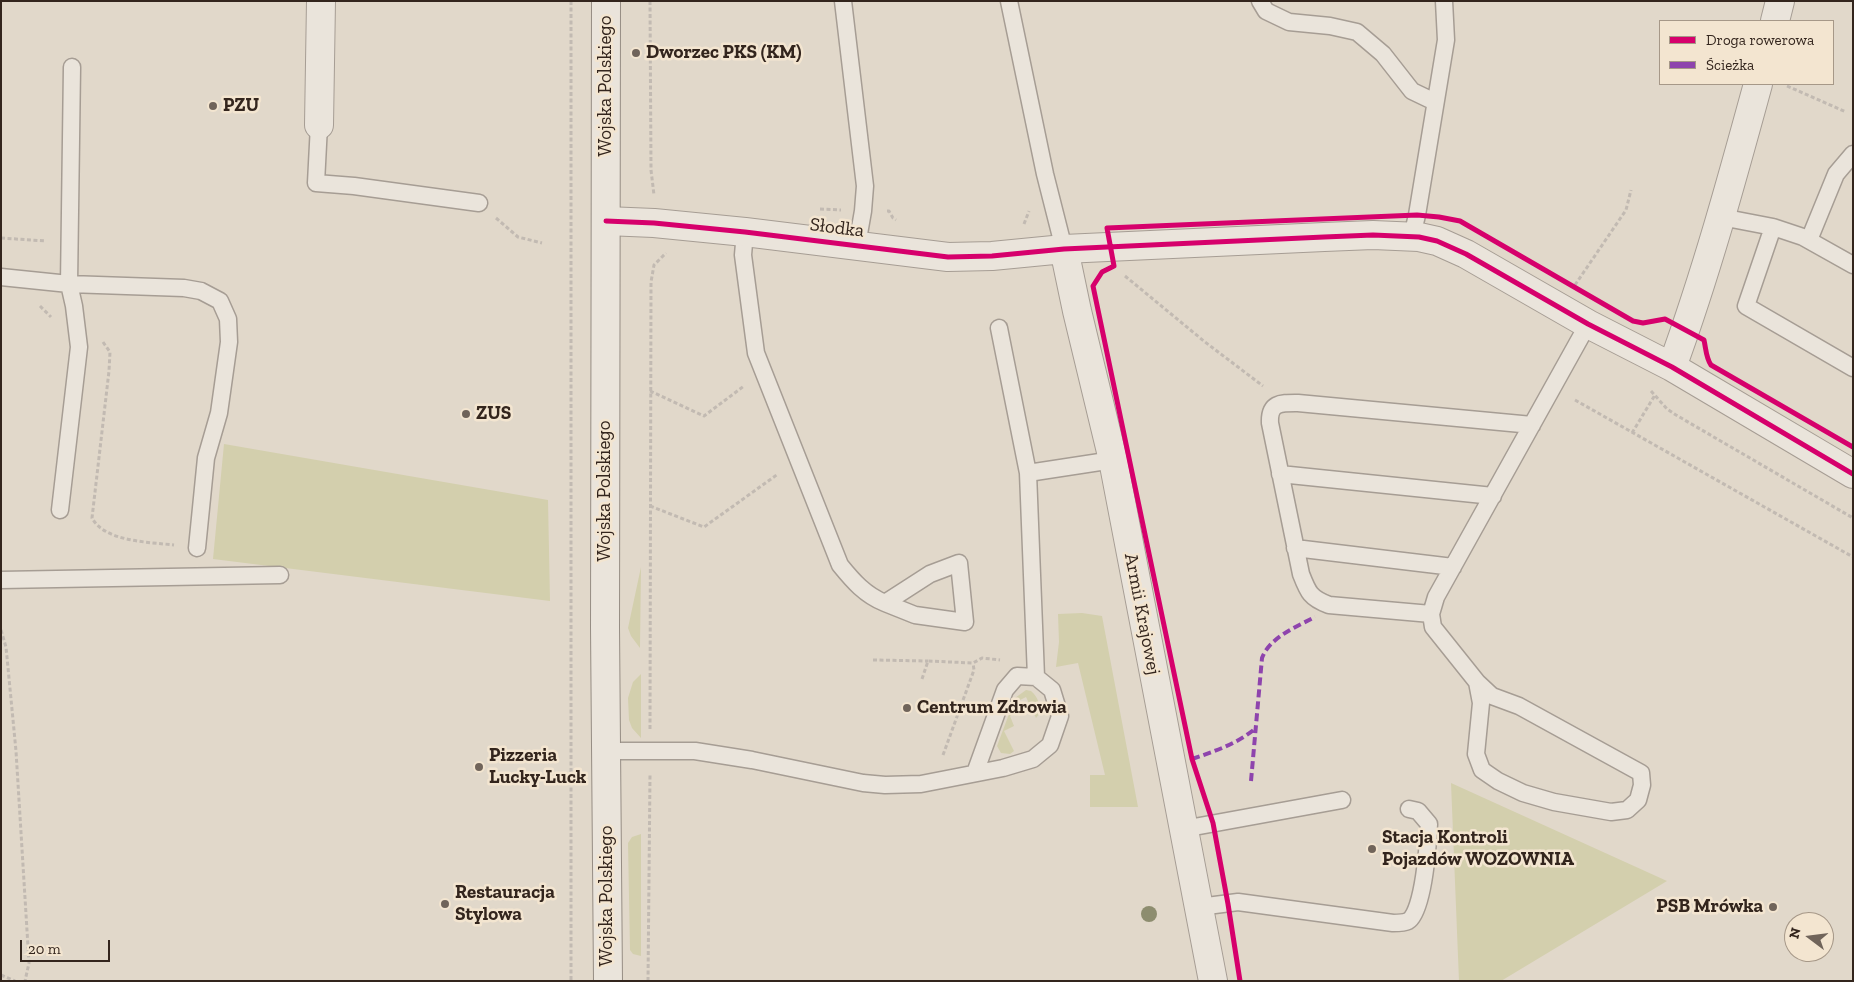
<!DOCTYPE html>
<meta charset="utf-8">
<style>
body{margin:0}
#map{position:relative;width:1854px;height:982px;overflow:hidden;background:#e1d8ca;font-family:"Zilla Slab",serif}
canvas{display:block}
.frame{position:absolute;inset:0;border:2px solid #33251d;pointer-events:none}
.legend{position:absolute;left:1659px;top:20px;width:175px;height:65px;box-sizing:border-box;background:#f3e5d0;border:1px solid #a69888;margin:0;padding:6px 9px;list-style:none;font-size:15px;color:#33251d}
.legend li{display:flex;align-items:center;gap:10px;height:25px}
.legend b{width:25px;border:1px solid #a69888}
.north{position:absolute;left:1784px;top:912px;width:50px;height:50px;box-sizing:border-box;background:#f3e5d0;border:1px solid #a69888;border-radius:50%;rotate:285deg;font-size:14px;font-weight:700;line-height:20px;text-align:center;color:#33251d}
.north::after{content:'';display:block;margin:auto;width:18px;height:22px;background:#70645a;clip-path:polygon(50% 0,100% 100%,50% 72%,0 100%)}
.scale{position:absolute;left:20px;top:940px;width:90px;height:22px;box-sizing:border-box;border:2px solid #33251d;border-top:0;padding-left:6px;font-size:15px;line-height:18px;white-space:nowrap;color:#33251d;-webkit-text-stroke:4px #f3e5d0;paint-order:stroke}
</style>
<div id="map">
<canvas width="1854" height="982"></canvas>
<div class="frame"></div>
<ul class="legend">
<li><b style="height:6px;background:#d6006c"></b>Droga rowerowa</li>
<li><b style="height:6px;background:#8e44ad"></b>Ścieżka</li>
</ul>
<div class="north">N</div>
<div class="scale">20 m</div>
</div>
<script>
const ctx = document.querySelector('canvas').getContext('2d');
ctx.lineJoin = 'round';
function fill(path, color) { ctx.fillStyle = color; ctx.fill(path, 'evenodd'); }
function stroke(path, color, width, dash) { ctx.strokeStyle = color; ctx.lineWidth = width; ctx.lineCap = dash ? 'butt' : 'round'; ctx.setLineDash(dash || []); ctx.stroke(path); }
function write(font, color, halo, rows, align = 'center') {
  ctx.font = font + ' "Zilla Slab",serif'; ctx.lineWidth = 5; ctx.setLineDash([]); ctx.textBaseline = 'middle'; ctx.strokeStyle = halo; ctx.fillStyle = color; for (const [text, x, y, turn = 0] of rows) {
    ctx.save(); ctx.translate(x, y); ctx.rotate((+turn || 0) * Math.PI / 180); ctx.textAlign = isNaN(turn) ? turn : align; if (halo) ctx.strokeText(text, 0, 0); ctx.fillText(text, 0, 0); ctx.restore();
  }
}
fill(new Path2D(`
 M224,444l324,56 2,101 -337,-42z
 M641,567l-1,81 -9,-12 -3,-8z
 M1082,613l20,3 36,191h-48v-32h15l-27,-112 -22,4 3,-25 -1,-28z
 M641,674v64l-9,-10 -3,-8 -1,-22 5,-16z
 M1026,690l5,1c7,6 9,13 9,22l-4,5 -10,-21 -10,5 4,9 -10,5 4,10 -10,5 10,20 -4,3 -9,-1 -4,-7 18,-48z
 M1451,783l216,98 -166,100h-42z
 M641,834v122l-8,-2 -3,-4 -2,-107 4,-6z`), '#d3cfad');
const lane = new Path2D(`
 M843,1l22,185 -2,25 -6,34
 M1009,1l36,173 19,75
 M1260,1l6,10 23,11 41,4 27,6 26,22 29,37 23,11
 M319,125l-3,58 38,3 125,17
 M1721,217l52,10 30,10 50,28
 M1773,227l-27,79 107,62
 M745,232l-2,23 13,98 84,212c13,16 25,30 45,38l45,-29 29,-11 6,59 -50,-7 -30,-12
 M1412,236l5,-21 29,-175 -2,-39
 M1809,240l27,-66 17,-20
 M1,277l68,7 115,4 17,3 19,10 8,18 1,23 -10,71 -13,45 -9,90
 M999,328l29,145 8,204
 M1028,473l85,-13
 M1280,474l213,22
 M60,510l19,-163 -5,-41 -5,-22 3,-217
 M1295,548l158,19
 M1,580l279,-5
 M1431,614l-102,-9c-19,-7 -21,-13 -28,-31l-31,-151c-1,-21 11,-20 28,-20l234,22
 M1477,682l4,21 -5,51 6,16 16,11 25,12 31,9 57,10 16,-2 11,-10 4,-15 -1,-12 -122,-67 -27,-10 -15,-14 -44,-55 -2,-13 5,-17 152,-273
 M606,751h89l57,9 111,23 22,2 36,-1 82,-16 30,-9 17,-14 10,-29 -8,-26 -16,-13 -19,-1 -12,14 -30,83
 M1183,829l159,-29
 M1199,907l39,-5 155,21c4,0 11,0 15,-2 16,-9 20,-78 21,-97l-11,-13 -9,-2`);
const street = new Path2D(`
 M1775,21l5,-20
 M319,125l2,-124
 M606,221l48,2 91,9 203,25 44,-1 72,-7 260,-12 49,-2 46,2 18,4 29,13 122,70 84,43 181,107
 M1064,249l13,62 36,149 100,521
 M1672,367c34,-93 60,-188 86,-283`);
const secondary = new Path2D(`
 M606,1l-1,626 3,354`);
stroke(lane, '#a69d94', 19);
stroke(street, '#a69d94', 30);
stroke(secondary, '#968d84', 30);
stroke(new Path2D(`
 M571,1v980
 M650,1l1,169 3,25
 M1787,86l59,26
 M820,209l21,1
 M887,211h2l4,7 3,2
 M496,218l22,19 24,6
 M1024,224l5,-13
 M1,238l45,3
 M1125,276l80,66 58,44
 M1575,285l51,-75 5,-20
 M40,306l11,11
 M103,342l7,10 -1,19 -17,147c13,24 57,24 82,27
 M650,391l54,25 40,-30
 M1651,391l16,18 9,6 177,103
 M1575,400l278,157
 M1632,433l23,-38
 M650,506l54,21 74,-53
 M1,630l5,17 10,104 13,212 -4,18
 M873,660l55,1
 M922,679l6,-18 45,2 9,-5 18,2
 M650,729l1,-447 3,-17 12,-12
 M943,755l31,-85 -1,-7
 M1,975l14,6
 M648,981l2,-206`), '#c2bab2', 3, [4, 2.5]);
stroke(lane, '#eae4db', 16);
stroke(street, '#eae4db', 28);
stroke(secondary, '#eae4db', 28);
stroke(new Path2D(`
 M1192,759c23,-8 45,-15 64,-31
 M1251,781l11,-123c8,-21 34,-31 53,-41`), '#8e44ad', 4, [8, 4]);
stroke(new Path2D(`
 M606,221l48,2 91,9 203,25 44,-1 72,-7 260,-12 49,-2 46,2 18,4 29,13 122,70 84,43 181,107
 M1240,981l-12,-77 -15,-81 -21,-64 -99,-473 9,-14 12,-6 -7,-38 310,-13 22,2 21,4 173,100 10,2 22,-4 39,21c2,9 2,18 7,25l142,82`), '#d6006c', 5);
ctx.fillStyle = '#8d8d6f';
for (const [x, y] of [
 [1149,914]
]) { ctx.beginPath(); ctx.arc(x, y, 8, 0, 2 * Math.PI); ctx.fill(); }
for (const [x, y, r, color] of [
 [636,53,5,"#70645a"],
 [213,106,5,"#70645a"],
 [466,414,5,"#70645a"],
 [907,708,5,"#70645a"],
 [479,767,5,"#70645a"],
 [1372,849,5,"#70645a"],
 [445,904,5,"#70645a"],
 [1773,907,5,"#70645a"]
]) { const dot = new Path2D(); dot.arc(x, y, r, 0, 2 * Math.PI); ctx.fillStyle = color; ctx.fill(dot); stroke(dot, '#f3e5d0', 2); }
write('bold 19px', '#33251d', '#f3e5d0', [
 ["Dworzec PKS (KM)",646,53],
 ["PZU",223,106],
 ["ZUS",476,414],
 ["Centrum Zdrowia",917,708],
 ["Pizzeria",489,756],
 ["Lucky-Luck",489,778],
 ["Stacja Kontroli",1382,838],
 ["Pojazdów WOZOWNIA",1382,860],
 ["Restauracja",455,893],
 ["Stylowa",455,915],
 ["PSB Mrówka",1763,907,"right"]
], 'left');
write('19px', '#33251d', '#f3e5d0', [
 ["Wojska Polskiego",606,86,-90],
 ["Słodka",837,228,7],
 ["Wojska Polskiego",605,491,-90],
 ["Armii Krajowej",1142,614,79],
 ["Wojska Polskiego",607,896,-90]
]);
</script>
